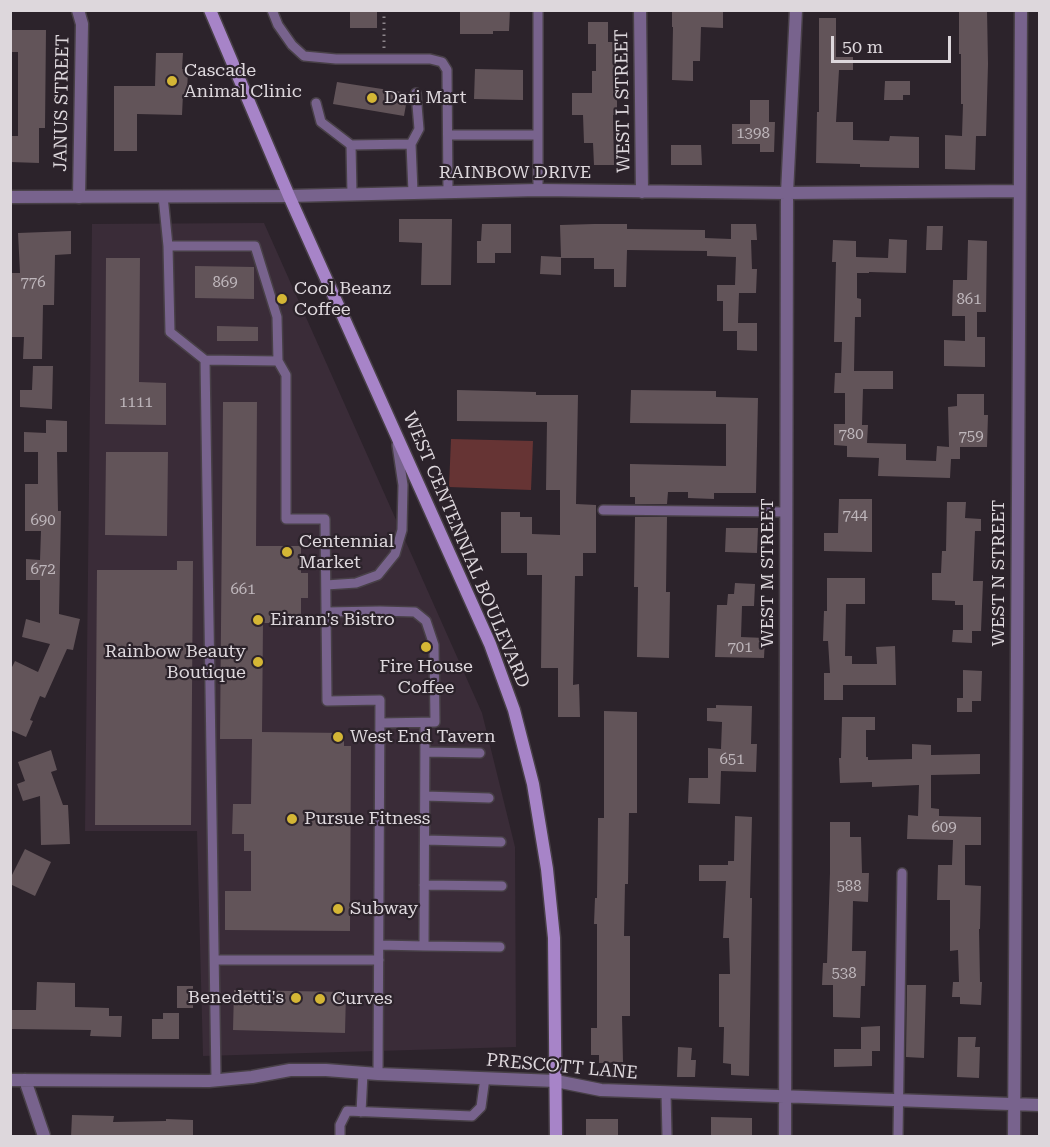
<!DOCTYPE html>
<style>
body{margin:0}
#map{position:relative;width:1050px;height:1147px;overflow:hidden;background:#2c232b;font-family:"Roboto Serif",serif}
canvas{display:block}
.frame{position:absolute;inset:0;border:12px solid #ddd7dc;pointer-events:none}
.scale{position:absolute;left:831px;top:36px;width:120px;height:27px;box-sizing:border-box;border:3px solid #ddd7dc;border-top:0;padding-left:8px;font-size:18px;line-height:21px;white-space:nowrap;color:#ddd7dc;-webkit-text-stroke:4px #2c232b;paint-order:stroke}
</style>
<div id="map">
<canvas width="1050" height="1147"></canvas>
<div class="frame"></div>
<div class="scale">50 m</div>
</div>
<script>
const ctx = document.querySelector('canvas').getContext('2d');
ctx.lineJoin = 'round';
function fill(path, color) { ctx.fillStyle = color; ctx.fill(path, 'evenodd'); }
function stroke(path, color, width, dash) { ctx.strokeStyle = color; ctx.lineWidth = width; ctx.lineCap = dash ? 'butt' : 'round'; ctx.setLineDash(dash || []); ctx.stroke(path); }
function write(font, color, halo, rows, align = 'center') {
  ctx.font = font + ' "Roboto Serif",serif'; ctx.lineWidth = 4.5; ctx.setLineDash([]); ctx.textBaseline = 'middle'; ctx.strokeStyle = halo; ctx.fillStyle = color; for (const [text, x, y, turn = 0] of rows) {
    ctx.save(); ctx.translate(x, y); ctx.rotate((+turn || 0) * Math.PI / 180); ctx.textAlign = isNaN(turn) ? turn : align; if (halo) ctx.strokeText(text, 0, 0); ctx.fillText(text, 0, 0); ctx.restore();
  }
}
fill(new Path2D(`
 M264,223l218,490 33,134 1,200 -313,9 -6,-225h-112l7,-607z`), '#3a2c38');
fill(new Path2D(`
 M451,439l82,2 -2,49 -82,-3z`), '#663434');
fill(new Path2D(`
 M350,10h27v18h-27z
 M460,10h50l-1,21h-16v3h-33z
 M672,10h51v18l-22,-1 -1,34h-7v20l-21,-1 1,-53h-1z
 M959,10h28l1,54 -2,72h-10l-1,34 -30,-1v-34l17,1 1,-32h-2v-50h-2z
 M819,18h17v39h17v13h-14l-3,52h17v18l36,1 1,-5 29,1v31l-59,-1v-3l-44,-1 1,-51h2z
 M588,22h20v20h8l-1,51h2v22h-4l1,50h-20l-1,-22h-9l-1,-28h-11v-22h20v-22h4v-27h-8z
 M10,30h36l-1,98h-6v35l-29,-1v-26h8v-84h-8z
 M156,53h27l-1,16h6l-1,25h-4l-1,21 -45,-1v37h-23v-65h41z
 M475,69l48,1v30l-49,-1z
 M885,81h25v14h-7v5h-19z
 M337,82l71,11 -4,23 -71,-12z
 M750,100h19v22h6l-1,30h-14v-8h-28v-20h18z
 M671,145h30l1,20h-31z
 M399,219h53l-1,66h-30l1,-42 -23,-1z
 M482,224h29v29h-16v10h-18v-22h4z
 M594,224h33v5l78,1v8l26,1v-15h25l1,16h-6l1,29h5l-1,24h-17l-1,30h19v28l-20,-1v-19h-14v-30h-6v-16h18l1,-28 -29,-1v-5l-80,-1 -1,37h-12v-18h-20v-11h-33v17l-21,-1 1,-18 20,1 -1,-32z
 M927,226h16l-1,24h-16z
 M71,231v23l-16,1 -1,50h-11l-1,54h-19l1,-22h-14l1,-64h9l-2,-40z
 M889,239l18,1 -1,33 -37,-1v1h-12v25l4,1v18h-6l-1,54h39v18h-30l-1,36h6l-1,18 39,1v16l30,1 1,-15 12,1 -1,-40 9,-1v-12h27v21h4l-1,32h-27v12h-9l-1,19 -72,-2 1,-18 -32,-1v-11l-13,-1v-21h11v-31h-11l1,-20h6l1,-31h-8l2,-80h-4l1,-22 23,1v16l32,1z
 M968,240l19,1 -1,71h-9v25h8v30l-41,-1v-26l21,1v-25h-13l1,-36h14z
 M106,258h34l-1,124 27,1v42l-61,-1z
 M195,266l59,1v32l-59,-1z
 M217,326l41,1v14h-41z
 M33,366h20l-1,43 -32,-2v-17h12z
 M457,390l79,2v3h42l-2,109 20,1v48h-13v23h-8l-2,109 6,-1 1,33h-22v-49h-17l1,-93h-15v-22h-26v-41h19v5h12v17l28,1v-45h-14l1,-68 -90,-1z
 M631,390l85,1v6l42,1 -2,95h-42v6l-26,-1v-6h-20l-1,12h-32v-7h-5v-33l96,2v-42l-96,-1z
 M223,402h34l-1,144h45v27h7v25h-7v25h-38l-1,109 82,1v13h7l-1,185 -125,-1v-39h26v-40h-7v-17h-12l1,-30h18l1,-65h-32z
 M46,420l21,1v31h-10l1,59h3l-2,103 21,5 -7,31 -6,-1 -22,49 -5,-2 -10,24 3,1 -7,16 -16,-7v-59l5,-10 23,11 12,-28 -28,-7 4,-18 14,4v-43h-14v-21l14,1 1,-29h-16v-47h13v-32h-14v-20l22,1z
 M106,452h62l-1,84 -62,-1z
 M839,499h33v53l-48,-1v-18h14z
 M947,502h19l-1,16 16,1v12h-6l-2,50h10l-2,50h-9v12l-20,-1 1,-12h10v-25h-8v-4l-23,-1v-27h9l1,-22h4z
 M635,517h32l-1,75h4l-1,66 -32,-1 1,-70h-4z
 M726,528h32l-1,25 -32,-1z
 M177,561h16l-2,264h-96l2,-255h80z
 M827,578h38v26h-19l-1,52h7v8h25l-1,-17 19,-1 1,39h-53v15h-19v-27h6l-2,-32h-5l1,-30h3z
 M735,583l20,1 -1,22h-12l-1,31 24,1 -1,20 -49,-1 2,-52h10l1,-11h6z
 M963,670l19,1 -1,30h-9v11h-15v-14h6z
 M716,705l36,1 -1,38h6l-1,28 -35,-1 -1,33 -32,-1 1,-25h19v-30l13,1 1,-27 -15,-1v-13h9z
 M604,711l33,1v101h-8l-1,71h-3l-1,52h6v80h-8l1,46 -24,1v-8h-8v-27h6v-104h-3l1,-26h2l1,-80h6z
 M842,717h33v13h-9v27h2v3l44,-1v-15l19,1v10l49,-1v20l-49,1v33l8,1v7l42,1v28h-16v40l16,1 -1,43h-1l1,53h2l-1,23 -21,-1v-7h-8l1,-15h6l-1,-32 -8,1v-51h-13l1,-35h14l1,-25 -46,-1 1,-24 10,1 1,-31 -47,2v-5l-32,1 -1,-25h2z
 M51,750l6,20 -6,2 12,33h5l2,39 -29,1 -1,-49 -17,5 -6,-17 8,-3 -7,-19z
 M735,816l17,1 -2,81h2l-3,178 -18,-1v-11l-8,-1 1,-36h-5v-53h11l-1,-36h-6l3,-57h-27v-16h29v-4h6z
 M830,822h20v15h11l1,36h7l-1,29 -15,-1 -1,50h14l-1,35h-4l-1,32 -27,-1v-32h-11l1,-22h4l3,-90z
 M25,849l26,13 -16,34 -25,-12v-5z
 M37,982l38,1v24l34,1v8h13l-1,21 -31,-1 1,-6 -81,-1v-19h26z
 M907,985h19l-2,73 -18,-1z
 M177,986h16v22h-16z
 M234,990l112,2 -1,41 -112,-3z
 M163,1013h16v26h-27v-20h11z
 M880,1026v25h-8v15l-38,1v-18h27v-22z
 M958,1037h18l-1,10h5l-1,31 -22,-1z
 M678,1047l14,1 -1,12h5l-1,17h-18z
 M72,1115l42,1 -1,6 53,-1v-2l27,1v17h-122z
 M711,1117l41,1v19h-41z
 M586,1119h32v18h-32z`), '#625459');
const service = new Path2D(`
 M272,10l6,15 14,20 12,11 32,3h94l12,3 5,8 1,122
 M316,103l5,19 30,23
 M448,135h90v-125
 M538,135v55
 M411,144l8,-15 -3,-36
 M352,194l-1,-49 60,-1 2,48
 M163,196l5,50 2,86 35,28 73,1 8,14v144h39l2,182 53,-1 -2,374
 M168,246h87l22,71 1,44
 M205,360l11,720
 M603,510l183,2
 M326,585l30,-2 22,-8 17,-21 7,-24 1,-45 -6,-40
 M326,612l54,-1 35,1 11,9 8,24 1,77 -55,1
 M425,752l55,1
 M425,796l64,2
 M425,840l76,2
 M424,885l78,1
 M379,945l45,1 1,-223
 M424,946l76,1
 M215,960h164
 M666,1093l1,43
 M361,1112l2,-39
 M340,1136v-11l7,-14 125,5 9,-9 4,-29
 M898,1136l4,-263`);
const minor = new Path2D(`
 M78,10l4,14 -3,173
 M640,10l2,182
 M289,196l249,-6 249,3 232,-2
 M10,1080l199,1 43,-4 38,-7h36l52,4 178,7 45,9 439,15
 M25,1080l19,56
 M785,1136l2,-943 9,-183
 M1014,1136l7,-1126`);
const tertiary = new Path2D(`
 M10,197l279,-1`);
const secondary = new Path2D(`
 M210,10l79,186 201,448 24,66 19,74 14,85 7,69 2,198`);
stroke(service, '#484047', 12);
stroke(minor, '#484047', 15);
stroke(tertiary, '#484047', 15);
stroke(secondary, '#484047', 15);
stroke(new Path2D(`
 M384,48v-38`), '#8d868c', 3, [1.5, 4.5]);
stroke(service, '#78638d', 9);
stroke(minor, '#78638d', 12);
stroke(tertiary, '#78638d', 12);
stroke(secondary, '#a784c8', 12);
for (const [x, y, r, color] of [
 [172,81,6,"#d4b635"],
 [372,98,6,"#d4b635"],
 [282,299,6,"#d4b635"],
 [287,552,6,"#d4b635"],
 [258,620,6,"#d4b635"],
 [426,647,6,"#d4b635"],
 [258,662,6,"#d4b635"],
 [338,737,6,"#d4b635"],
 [292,819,6,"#d4b635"],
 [338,909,6,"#d4b635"],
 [296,998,6,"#d4b635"],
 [320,999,6,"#d4b635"]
]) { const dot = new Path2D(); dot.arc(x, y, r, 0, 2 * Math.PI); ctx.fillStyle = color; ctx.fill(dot); stroke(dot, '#2c232b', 2); }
write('15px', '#beb6bb', null, [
 ["1398",753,134],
 ["776",33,283],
 ["869",225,283],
 ["861",969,300],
 ["1111",136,403],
 ["780",851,435],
 ["759",971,437],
 ["744",855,516],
 ["690",43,521],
 ["672",43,570],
 ["661",243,590],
 ["701",740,648],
 ["651",732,760],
 ["609",944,828],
 ["588",849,887],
 ["538",844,974]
]);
write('18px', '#ddd7dc', '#2c232b', [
 ["Cascade",184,71],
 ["Animal Clinic",184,92],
 ["Dari Mart",384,98],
 ["Cool Beanz",294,289],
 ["Coffee",294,310],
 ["Centennial",299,542],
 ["Market",299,563],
 ["Eirann's Bistro",270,620],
 ["Rainbow Beauty",246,652,"right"],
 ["Boutique",246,673,"right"],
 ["Fire House",426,667,"center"],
 ["Coffee",426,688,"center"],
 ["West End Tavern",350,737],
 ["Pursue Fitness",304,819],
 ["Subway",350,909],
 ["Benedetti's",284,998,"right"],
 ["Curves",332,999]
], 'left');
write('18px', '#ddd7dc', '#2c232b', [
 ["WEST L STREET",623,101,-91],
 ["JANUS STREET",62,103,-89],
 ["RAINBOW DRIVE",515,173],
 ["WEST CENTENNIAL BOULEVARD",466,550,67],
 ["WEST M STREET",768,573,-90],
 ["WEST N STREET",999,573,-90],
 ["PRESCOTT LANE",562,1067,5]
]);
</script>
